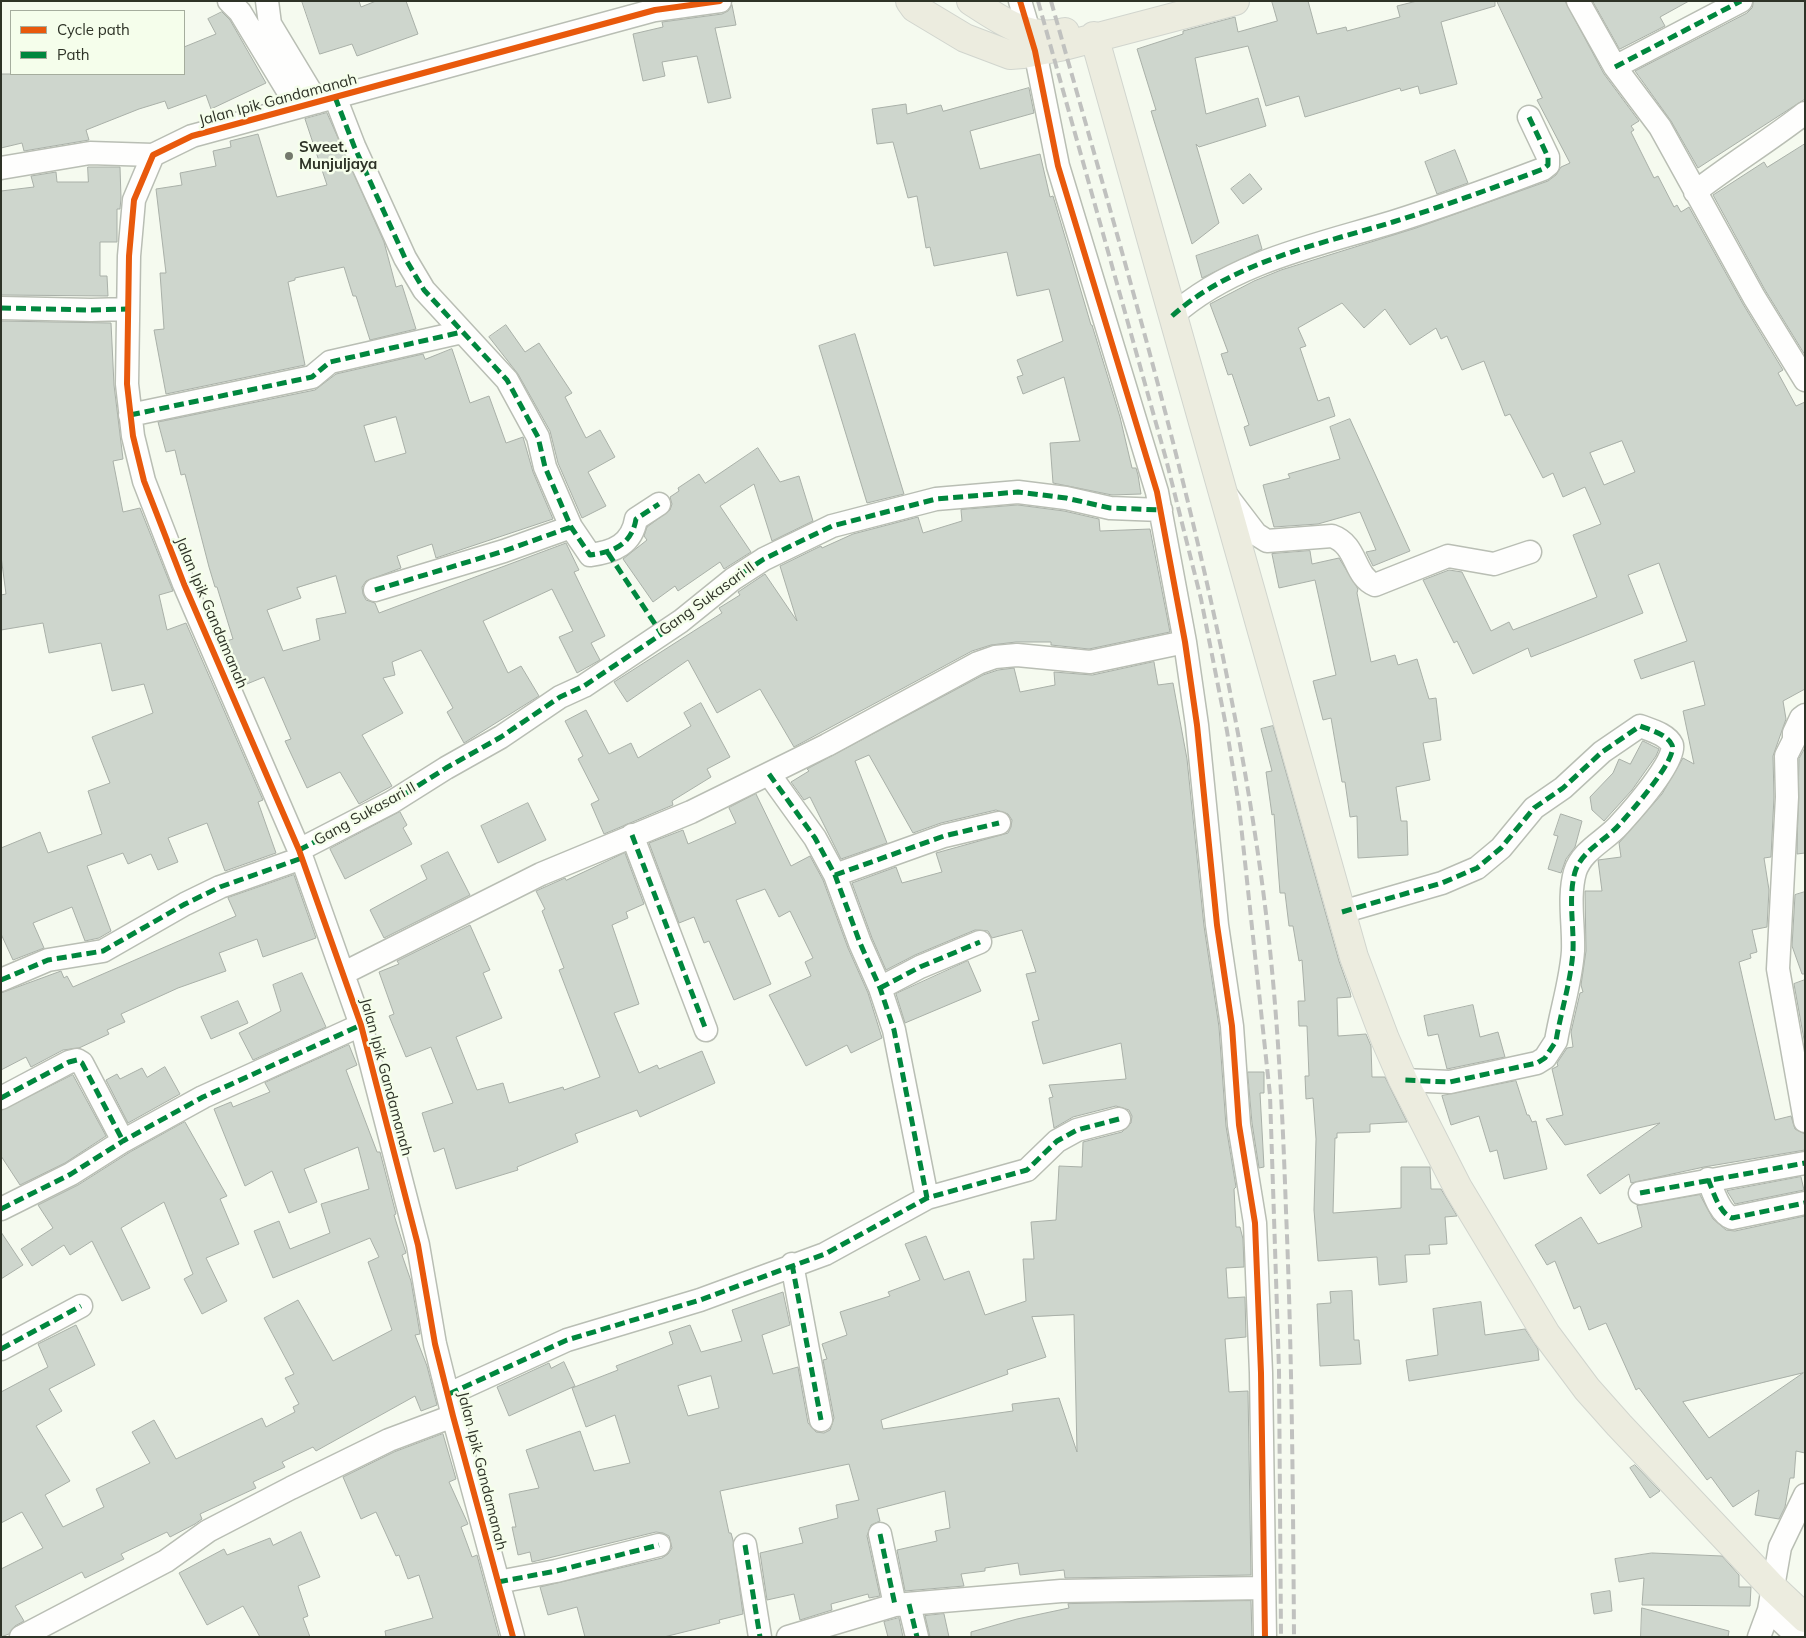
<!DOCTYPE html>
<style>
body{margin:0}
#map{position:relative;width:1806px;height:1638px;overflow:hidden;background:#f5faef;font-family:Mulish,sans-serif}
canvas{display:block}
.frame{position:absolute;inset:0;border:2px solid #2e3327;pointer-events:none}
.legend{position:absolute;left:10px;top:10px;width:175px;height:65px;box-sizing:border-box;background:#f5feeb;border:1px solid #a5ad9d;margin:0;padding:6px 9px;list-style:none;font-size:15px;color:#2e3327}
.legend li{display:flex;align-items:center;gap:10px;height:25px}
.legend b{width:25px;border:1px solid #a5ad9d}
</style>
<div id="map">
<canvas width="1806" height="1638"></canvas>
<div class="frame"></div>
<ul class="legend">
<li><b style="height:6px;background:#e8590c"></b>Cycle path</li>
<li><b style="height:6px;background:#00873e"></b>Path</li>
</ul>
</div>
<script>
const ctx = document.querySelector('canvas').getContext('2d');
ctx.lineJoin = 'round';
function fill(path, color) { ctx.fillStyle = color; ctx.fill(path, 'evenodd'); }
function stroke(path, color, width, dash) { ctx.strokeStyle = color; ctx.lineWidth = width; ctx.lineCap = dash ? 'butt' : 'round'; ctx.setLineDash(dash || []); ctx.stroke(path); }
function write(font, color, halo, rows, align = 'center') {
  ctx.font = font + ' Mulish,sans-serif'; ctx.lineWidth = 5; ctx.setLineDash([]); ctx.textBaseline = 'middle'; ctx.strokeStyle = halo; ctx.fillStyle = color; for (const [text, x, y, turn = 0] of rows) {
    ctx.save(); ctx.translate(x, y); ctx.rotate((+turn || 0) * Math.PI / 180); ctx.textAlign = isNaN(turn) ? turn : align; if (halo) ctx.strokeText(text, 0, 0); ctx.fillText(text, 0, 0); ctx.restore();
  }
}
const building = new Path2D(`
 M302,1h57l2,6 15,-6h30l12,33 -61,22 -5,-12 -32,10z
 M1272,1h36l9,33 29,-7 1,4 53,-14 -3,-11 20,-5h78v5l-54,16 16,62 -37,10 -2,-8 -17,5 -1,-3 -95,29 -6,-21 -33,10 -18,-60 -53,12 11,56 52,-16 8,28 -67,21 -3,-3 23,79 -27,21 -41,-133 5,-1 -19,-61 46,-15v-3l52,-14 3,15 39,-11z
 M1497,1h68l39,73 35,47 -8,5 3,4 -3,2 23,46 4,-2 16,31 3,-2 4,7 8,-5 54,97 40,66 -5,3 18,33 9,-4v287l-22,12 3,18 -13,37 1,41 -3,60 -7,1 5,32 -2,37 -15,3 5,22 -7,2 1,4 -12,4 36,158 16,-4 4,13 10,5v16l-101,17 -73,16 -2,-9 -29,20 -13,-19 73,-52 -95,22 -19,-26 17,-4 -11,-46 6,-3 -1,-3 10,-15 6,-1 -2,-15 9,-39 3,-1 -2,-7 5,-34 -1,-60h17l-4,-31 23,-3 -2,-14 43,-49 21,-36 11,6 -11,-53 22,-6 -11,-44 -53,18 -7,-19 53,-19 -28,-78 -31,12 15,38 -112,44 -3,-9 -55,26 -16,-33 -3,2 -31,-63 26,-10 13,2 29,59 18,-9 4,8 84,-33 -24,-62 28,-11 -16,-37 -22,10 -10,-24 -10,5 -33,-64 -5,2 -21,-55 -22,9 -15,-34 -6,3 -5,-11 -26,17 -25,-36 -21,19 -22,-25 -44,25 8,18 -6,2 18,53 11,-4 6,19 -85,30 -6,-19 5,-2 -17,-51 -4,1 -7,-21 7,-2 -18,-48 44,-23 27,-11 135,-42 132,-47 8,-6 5,-8 9,-4 -33,-63 5,-2zM1622,441l13,31 -31,13 -14,-32z
 M1593,1h96l-29,16 5,9 -45,23z
 M1754,1h51v98l-107,69 -27,-47 -36,-50 112,-58 5,-5z
 M732,5l4,20 -21,3 16,70 -23,5 -11,-47 -35,6 3,14 -22,5 -10,-47 30,-7 -1,-5 60,-8 6,-3z
 M222,12l8,8 36,63 -55,26 -5,-14 -38,14 -3,-8 -26,8 -53,21 3,10 -65,11 -2,-8 -21,5v-74h183v-27l32,-13 -8,-15z
 M1029,88l5,25 -64,18 10,38 60,-15 10,43 3,-1 38,129h1l28,92 12,51h4l2,7 3,19 -29,1 -59,-12 -3,-40 30,-2 -16,-64 -41,17 -6,-17 6,-2 -6,-15 46,-19 -14,-52 -32,7 -10,-44 -73,14 -4,-19 -4,1 -9,-52 -9,2 -15,-56 -16,2 -5,-35 34,-5 1,10 34,-9 2,6z
 M327,113l57,129 12,45 6,-2 14,44 -46,11 -14,-44h-3l-9,-29 -49,11v2l-7,2 17,83 -139,29 -12,-64 10,-1 -4,-56h6l-10,-84 26,-4 -2,-12 36,-7 -3,-15 18,-4 -1,-6 28,-7 19,63 50,-12 -22,-66z
 M1805,144v211l-40,-65 -52,-95 51,-33 3,5z
 M1455,150l13,33 -31,11 -12,-32z
 M88,167h32l1,31 -1,11h-3v33h-17v34h7l1,20 -107,-1v-104l33,-4 -3,-11 25,-4 1,10h31z
 M1250,174l12,15 -19,15 -12,-15z
 M1258,235l4,14 -60,29 -6,-22z
 M1,321l110,2 3,62 9,74 -10,2 10,51 17,-4 33,83 -14,4 8,35 19,-7 77,177 -5,2 18,51 -51,18 -18,-48 -39,15 10,24 -20,8 -7,-16 -23,10 -5,-11 -36,13 24,65 -12,7 -14,3 -13,-34 -39,16 11,25 -31,12 -12,-26v-86l39,-16 8,21 54,-19 -14,-43 22,-8 -18,-46 61,-24 -9,-29 -32,7 -11,-48 -52,10 -6,-30 -42,7v-35l5,-1 -5,-38z
 M506,325l19,27 14,-9 33,50 -7,4 21,41 14,-8 15,27 -27,15 18,34 -24,12 -24,-55 -8,-32 -32,-57 -29,-37z
 M855,334l49,160 -37,9 -48,-157z
 M452,349l18,54 19,-7 17,47 17,-6 10,35 20,47 -117,39 -4,-14 -35,12 4,12 -35,13 -4,6 1,7 3,6 9,3 4,10 187,-70 13,27 -5,2 31,64 -14,7 9,17 -23,13 -18,-36 14,-6 -21,-42 -69,32 25,52 13,-7 18,30 -75,47 -17,-31 6,-4 -32,-58 -29,12 3,13 -12,3 20,35 -41,22 30,51 -33,18 -19,-32 -33,16 -22,-47 6,-2 -27,-62 -22,9 -19,-44 10,-3 -16,-52h-2l-6,-20 -24,-93 -4,1 -6,-25 -9,2 -8,-30 157,-32 21,-16 87,-20 2,5zM396,417l10,36 -31,9 -11,-36zM336,576l10,37 -30,6 4,21 -37,11 -16,-41 34,-12 -4,-10z
 M1350,419l60,132 -37,15 -7,-14 10,-2 -16,-38 -42,12 -44,3 -11,-42 27,-7 -2,-4 52,-15 -10,-32z
 M758,448l22,34 19,-6 14,45 -41,20 -18,-57 -34,22 31,46 -27,17 -4,-7 -42,29 -3,-5 -22,16 -30,-43 24,-19 -3,-4 3,-9 23,-17 2,-6 -2,-7 9,-6 -1,-3 21,-14 6,9z
 M1018,505l46,6 35,8 1,12 50,-2 20,103 -81,17 -38,-4v-3h-35l-25,3 -19,6 -178,96 -34,-58 -43,24 -29,-53 -61,42 -13,-20 108,-69 -3,-5 21,-13 -2,-3 27,-18 32,47 -17,-55 41,-20 1,2 31,-14 65,-17 5,16 39,-12 -1,-11z
 M1310,551l2,13 27,-6 19,31 -1,4 14,69 24,-7 3,10 19,-6 12,40 7,-1 5,42 -18,3 7,37 -34,7 5,34h6l1,34 -50,3 -1,-42 -7,1 -5,-35h-3l-11,-64 -8,2 -10,-39 23,-6 -21,-95 -36,8 -7,-34z
 M1154,662l4,23 15,-2 14,76 17,167 15,101 7,99 10,61 -2,2 2,38h4l3,12 1,28 -18,1 2,30 17,-1 1,40 -21,2 4,53 19,-1 3,184 -186,3 -1,-8 -44,5 -2,-12 -33,5v3l-24,3 3,12 -59,5 -8,-41 40,-9 -2,-10 15,-3 -5,-37 -68,18 3,12 -9,4 -4,11 13,60 -11,2 -1,-4 -37,10 1,6 -32,10 -6,-26 -27,6 -7,-47 43,-10 -4,-15 39,-10 -2,-13 23,-5 -10,-36 -129,27 9,42h2l2,7 10,74 -24,6 1,3 -56,14h-79l-8,-30 -29,8 -8,-28 122,-29 6,-4 4,-6 -3,-12 -6,-3 -7,-1 -124,30 -2,-10 -12,3 -6,-28h4l-7,-33 30,-6 -13,-38 54,-19 14,40 36,-8 -15,-48 -29,12 -14,-39 46,-18 -2,-4 57,-22 -4,-12 21,-7 11,27 41,-11 -10,-31 51,-18 7,33 -28,10 11,39 25,-7 10,56 8,9 8,1 6,-3 4,-12 -11,-58 4,-1 -5,-15 25,-9 -7,-23 50,-16 -2,-4 32,-12 -15,-36 21,-8 18,44 25,-9 16,44 41,-14 -3,-42h11l-3,-37 25,-2 3,-54 23,1 1,-25 39,-10 9,-9 1,-7 -3,-6 -13,-4 -43,11 -19,11 -5,-30 4,-1 -4,-12 77,-6 -5,-36 -78,21 -11,-42 7,-2 -13,-46 10,-2 -14,-42 -30,8 -4,-7 -13,-1 -60,25 -29,15 -14,-32 -20,-55 44,-16 6,16 40,-11 -6,-19 72,-20 3,-6 1,-7 -4,-6 -12,-4 -55,13 -28,10 -44,-78 -14,6 32,82 -46,16 -31,-62 -6,3 -13,-18 18,-11 -2,-2 176,-94 15,-5 16,-2 6,24 35,-7 -1,-13 38,3zM1074,1315l3,137 -18,-54 -47,6 1,7 -130,18 -2,-9 127,-46 -1,-4 39,-13 -14,-40zM711,1376l8,32 -31,8 -10,-30z
 M701,703l29,54 -23,12 4,8 -39,24 1,4 -69,29 -13,-30 8,-4 -21,-41 5,-3 -18,-35 21,-11 23,44 22,-11 7,15 53,-32 -7,-13z
 M1273,726l66,235 11,31 1,5 -14,1 1,38 28,-2 5,12 1,31h13l22,45 -37,2v8l-33,1v5h-2l-2,75 68,-5v-41h29l1,22h10l16,27 -12,1 2,27 -18,1 1,9 -25,1 2,27 -28,3 -2,-28 -59,4 -4,-51 2,-71 -3,-41 -7,1 -1,-23h4l-2,-50h-8l-1,-25h7l-3,-41 -3,1 -6,-35h-4l-4,-33h-5l-6,-79 -2,1 -6,-43 6,-1 -11,-42z
 M1643,741l16,8 -3,7 -24,34 -28,31 -12,-11 -2,-13 23,-24 6,-14 11,5z
 M1805,748v105l-8,1 2,-95z
 M756,794l35,72 19,-10 13,24 25,68 20,45 14,45 -31,15 -4,-8 -41,21 -37,-71 42,-19 -6,-14 8,-4 -23,-47 -11,6 -14,-28 -29,11 35,84 -37,16 -25,-59 -5,2 -10,-26 -15,6 -30,-80 34,-13 5,14 48,-21 -7,-15z
 M528,803l18,37 -48,23 -17,-37z
 M400,812l7,13 -4,3 9,16 -67,35 -15,-30z
 M1561,814l21,7 -7,26 -9,12 -5,14 -13,-4 10,-33 -4,-1z
 M448,852l22,43 -86,43 -14,-28 57,-31 -6,-13z
 M625,853l19,51 -18,8 2,6 -16,7 27,79 -25,9 25,60 18,-8 2,4 43,-18 13,32 -75,34 -3,-7 -62,24 3,8 -61,25 1,3 -62,19 -12,-41 -10,4 -12,-39 31,-10 -22,-56 -25,10 -17,-41 5,-2 -15,-42 20,-8 -2,-3 73,-36 20,45 -7,3 19,45 -46,19 21,53 26,-7 6,20 54,-16 1,3 36,-13 -41,-107 5,-2 -22,-57 3,-2 -9,-18 29,-13 1,2z
 M294,875l22,63 -53,19 -6,-18 -38,14 7,18 -48,17 -57,26 4,8 -18,8 2,4 -30,14 -16,2 -32,17 -5,-10 -25,13v-77l60,-22 3,7 3,-2 6,11 163,-71 -8,-18z
 M1805,892v82h-3l-10,-28 3,-51z
 M968,961l13,30 -76,32 -9,-29z
 M302,973l24,54 -73,33 -14,-27 42,-22 -8,-26z
 M1805,980v65l-11,-61z
 M238,1001l10,22 -37,16 -10,-22z
 M1473,1005l7,32 18,-5 7,25 -58,12 -9,-35 -10,2 -4,-20z
 M349,1045l8,20 -11,5 31,82h3l16,62 -2,1 12,38 -4,2 9,26 9,53 -5,1 12,31 10,39 -16,6 -6,-15 -99,55 -3,-4 -31,15 3,5 -32,15 3,6 -56,26 2,5 -7,5 -25,13 -3,-5 -46,22 3,5 -39,19 -3,-6 -67,34 9,15 -9,5 -6,8 -8,3v-68l42,-21 -21,-36 -21,11v-131l47,-25 -10,-23 38,-19 19,40 -46,24 13,22 -26,15 34,55 -25,14 18,32 41,-20 -8,-18 54,-26 -18,-31 22,-12 22,39 86,-41 4,9 29,-15 -2,-5 6,-3 -14,-26 9,-4 -30,-56 34,-18 35,61 59,-31 -24,-68 11,-5 -9,-19 -97,40 -19,-47 25,-10 11,28 40,-16 -9,-29 48,-15 -11,-42 -54,22 13,33 -28,11 -17,-42 -27,15 -31,-77 17,-7 2,5 37,-15 -5,-9z
 M165,1067l15,27 -52,29 -22,-43 11,-6 3,5 22,-11 5,9z
 M1248,1072h16v21h-4l4,74 -5,1 -7,-45z
 M73,1075l33,61 -41,27 -45,22 -19,-29v-45z
 M1516,1081l11,34h2l3,7 4,-1 11,48 -43,10 -7,-29 -7,2 -11,-36 -28,9 -9,-29z
 M185,1122l42,74 -7,3 19,45 -33,14 21,43 -25,13 -18,-35 9,-5 -29,-72 -43,26 29,60 -28,13 -30,-60 -22,14 -6,-10 -32,21 -11,-17 32,-21 -15,-23 40,-20 52,-33z
 M1801,1177l3,13 -69,14 -8,-13z
 M1700,1195l13,24 13,11 9,1 70,-15v237l-9,-2 -2,27h-4l-5,29 -6,12 -24,-4 4,-25 -26,17 -22,-30 -4,3 -68,-92 -3,2 -30,-67 -17,7 -9,-24 -6,3 -19,-48 -8,4 -12,-20 46,-28 17,27 44,-17 -5,-21zM1803,1373l-94,65 -26,-36z
 M1,1232l22,33 -22,14z
 M1352,1291l2,49h5l2,24 -41,2 -3,-62 14,-1 -1,-11z
 M1481,1302l4,33 40,-6 13,20 1,11 -130,21 -3,-21 32,-5 -5,-46z
 M564,1362l11,24 -66,30 -12,-29 52,-24 2,5z
 M443,1434l13,45 -7,3 19,42 -7,3 11,30 5,-2 22,82h-113l-1,-6 48,-13 -14,-43 -11,4 -9,-24 -3,1 -20,-44 -15,7 -18,-42 51,-25z
 M1635,1465l25,26 -10,7 -20,-30z
 M301,1532l19,45 -22,9 10,30 -5,2 7,19h-50l-17,-31 -36,19 -28,-52 45,-24 3,6 43,-17 3,7z
 M1652,1553l70,3 17,19v12h12l-1,19 -108,-1 2,-27 -25,4 -4,-23z
 M1610,1591l2,20 -18,3 -3,-20z
 M1251,1601l1,36h-281v-5l46,-13 52,-11 -1,-4z
 M1642,1608l87,23 -1,6h-87z
 M944,1614l5,23h-19l-5,-21z
 M899,1618l4,19h-15l-4,-15z`);
fill(building, '#ced6cd');
stroke(building, '#a9b0a8', 1);
const minor = new Path2D(`
 M229,1l11,11 57,94
 M267,1l3,23 47,78
 M1020,1l15,50 23,115 99,326 28,150 12,83 20,200 15,101 7,99 16,98 6,150 4,264
 M1578,1l37,66 45,60 94,170 51,83
 M1615,67l126,-66
 M335,97l19,49 51,112 19,32 83,90 31,57 7,30 26,60 19,28c24,-3 42,-11 46,-36l23,-15
 M1,168l89,-15 63,2
 M1695,192c36,-28 74,-51 110,-79
 M1,308l90,2 36,-1
 M1172,316c60,-54 145,-71 221,-94 51,-16 100,-34 150,-53l5,-4v-8l-19,-40
 M130,415l182,-38 18,-15 132,-30
 M1227,496l29,38 11,7 65,-5c26,9 21,40 43,49l73,-29 46,8 36,-12
 M375,590l129,-39 67,-24
 M1805,715l-4,3 -7,15v7l-8,16 1,41 -9,172 27,152
 M769,774l46,64 20,37 25,68 20,45 14,42 33,168
 M632,835l74,195
 M299,850l93,-48 54,-34 55,-31 59,-40 24,-11 97,-65 52,-42 31,-20 68,-33 104,-27 82,-7 48,6 44,10 51,2
 M835,875l109,-39 55,-13
 M1342,912l100,-29 35,-15 24,-20 33,-40 29,-20 39,-36 38,-26c10,4 27,8 32,19 6,14 -42,68 -53,80 -14,16 -37,25 -44,47 -7,25 -1,53 -2,79 -2,30 -12,60 -17,90l-11,17 -8,5 -87,19 -47,-2
 M344,973l197,-99 150,-62 136,-67 151,-82 17,-6 22,-2 73,7 95,-20
 M1,980l47,-20 55,-9 82,-47 35,-17 82,-29
 M880,988l40,-21 60,-25
 M1,1098l68,-36 8,-2 5,3 41,78
 M1708,1179c5,12 11,34 24,39l73,-15
 M1640,1193l165,-30
 M1,1209l70,-35 52,-33 80,-44 158,-72
 M792,1264l29,156
 M1,1349l80,-43
 M449,1394l118,-54 133,-40 125,-46 102,-56 100,-28 30,-29 20,-11 42,-11
 M880,1534l15,71
 M745,1545l15,92
 M498,1582l58,-11 103,-26
 M909,1604l8,33
 M1769,1610l29,27
 M21,1637l145,-76 42,-30 83,-43 98,-48 64,-24
 M513,1637l-60,-221 -18,-72 -17,-99 -57,-220 -62,-175 -115,-266 -40,-103 -11,-45 -6,-52 2,-128 5,-56 19,-45 39,-19 463,-126 65,-9
 M788,1637l107,-32 166,-14 203,-3
 M1759,1637l10,-27 11,-63 25,-52`);
const major = new Path2D(`
 M910,1l5,7 50,30 45,17 13,-1 41,-8 171,-45
 M971,1c29,19 59,41 94,31
 M1094,36l260,921 31,82 18,41 55,108 88,146 41,55 32,36 153,162 33,31`);
stroke(minor, '#b9beb4', 25);
stroke(major, '#d1d5ce', 30);
stroke(minor, '#fefefd', 22);
stroke(major, '#ececdf', 28);
stroke(new Path2D(`
 M1038,1l128,458 35,140 26,132 12,75 31,289 9,275 2,267
 M1051,1c80,284 166,567 208,860 17,116 23,233 27,350 6,142 7,284 8,426`), '#c0c1bf', 4, [10, 5]);
stroke(new Path2D(`
 M1615,67l126,-66
 M335,97l19,49 51,112 19,32 83,90 31,57 7,30 26,60 19,28c24,-3 42,-11 46,-36l23,-15
 M1,308l90,2 36,-1
 M1172,316c60,-54 145,-71 221,-94 51,-16 100,-34 150,-53l5,-4v-8l-19,-40
 M130,415l182,-38 18,-15 132,-30
 M608,553l53,80
 M375,590l129,-39 67,-24
 M769,774l46,64 20,37 25,68 20,45 14,42 33,168
 M632,835l74,195
 M299,850l93,-48 54,-34 55,-31 59,-40 24,-11 97,-65 52,-42 31,-20 68,-33 104,-27 82,-7 48,6 44,10 51,2
 M835,875l109,-39 55,-13
 M1342,912l100,-29 35,-15 24,-20 33,-40 29,-20 39,-36 38,-26c10,4 27,8 32,19 6,14 -42,68 -53,80 -14,16 -37,25 -44,47 -7,25 -1,53 -2,79 -2,30 -12,60 -17,90l-11,17 -8,5 -87,19 -47,-2
 M1,980l47,-20 55,-9 82,-47 35,-17 82,-29
 M880,988l40,-21 60,-25
 M1,1098l68,-36 8,-2 5,3 41,78
 M1708,1179c5,12 11,34 24,39l73,-15
 M1640,1193l165,-30
 M1,1209l70,-35 52,-33 80,-44 158,-72
 M792,1264l29,156
 M1,1349l80,-43
 M449,1394l118,-54 133,-40 125,-46 102,-56 100,-28 30,-29 20,-11 42,-11
 M880,1534l15,71
 M745,1545l15,92
 M498,1582l58,-11 103,-26
 M909,1604l8,33`), '#00873e', 5, [10, 5]);
stroke(new Path2D(`
 M1020,1l15,50 23,115 99,326 28,150 12,83 20,200 15,101 7,99 16,98 6,150 4,264
 M513,1637l-60,-221 -18,-72 -17,-99 -57,-220 -62,-175 -115,-266 -40,-103 -11,-45 -6,-52 2,-128 5,-56 19,-45 39,-19 463,-126 65,-9`), '#e8590c', 6);
for (const [x, y, r, color] of [
 [289,156,5,"#74796d"]
]) { const dot = new Path2D(); dot.arc(x, y, r, 0, 2 * Math.PI); ctx.fillStyle = color; ctx.fill(dot); stroke(dot, '#f5feeb', 2); }
write('15px', '#2e3327', '#f5feeb', [
 ["Jalan Ipik Gandamanah",278,100,-15],
 ["Gang Sukasari II",707,599,-36],
 ["Jalan Ipik Gandamanah",211,613,67],
 ["Gang Sukasari II",365,814,-29],
 ["Jalan Ipik Gandamanah",386,1077,75],
 ["Jalan Ipik Gandamanah",482,1471,76]
]);
write('bold 15px', '#2e3327', '#f5feeb', [
 ["Sweet.",299,147],
 ["Munjuljaya",299,164]
], 'left');
</script>
